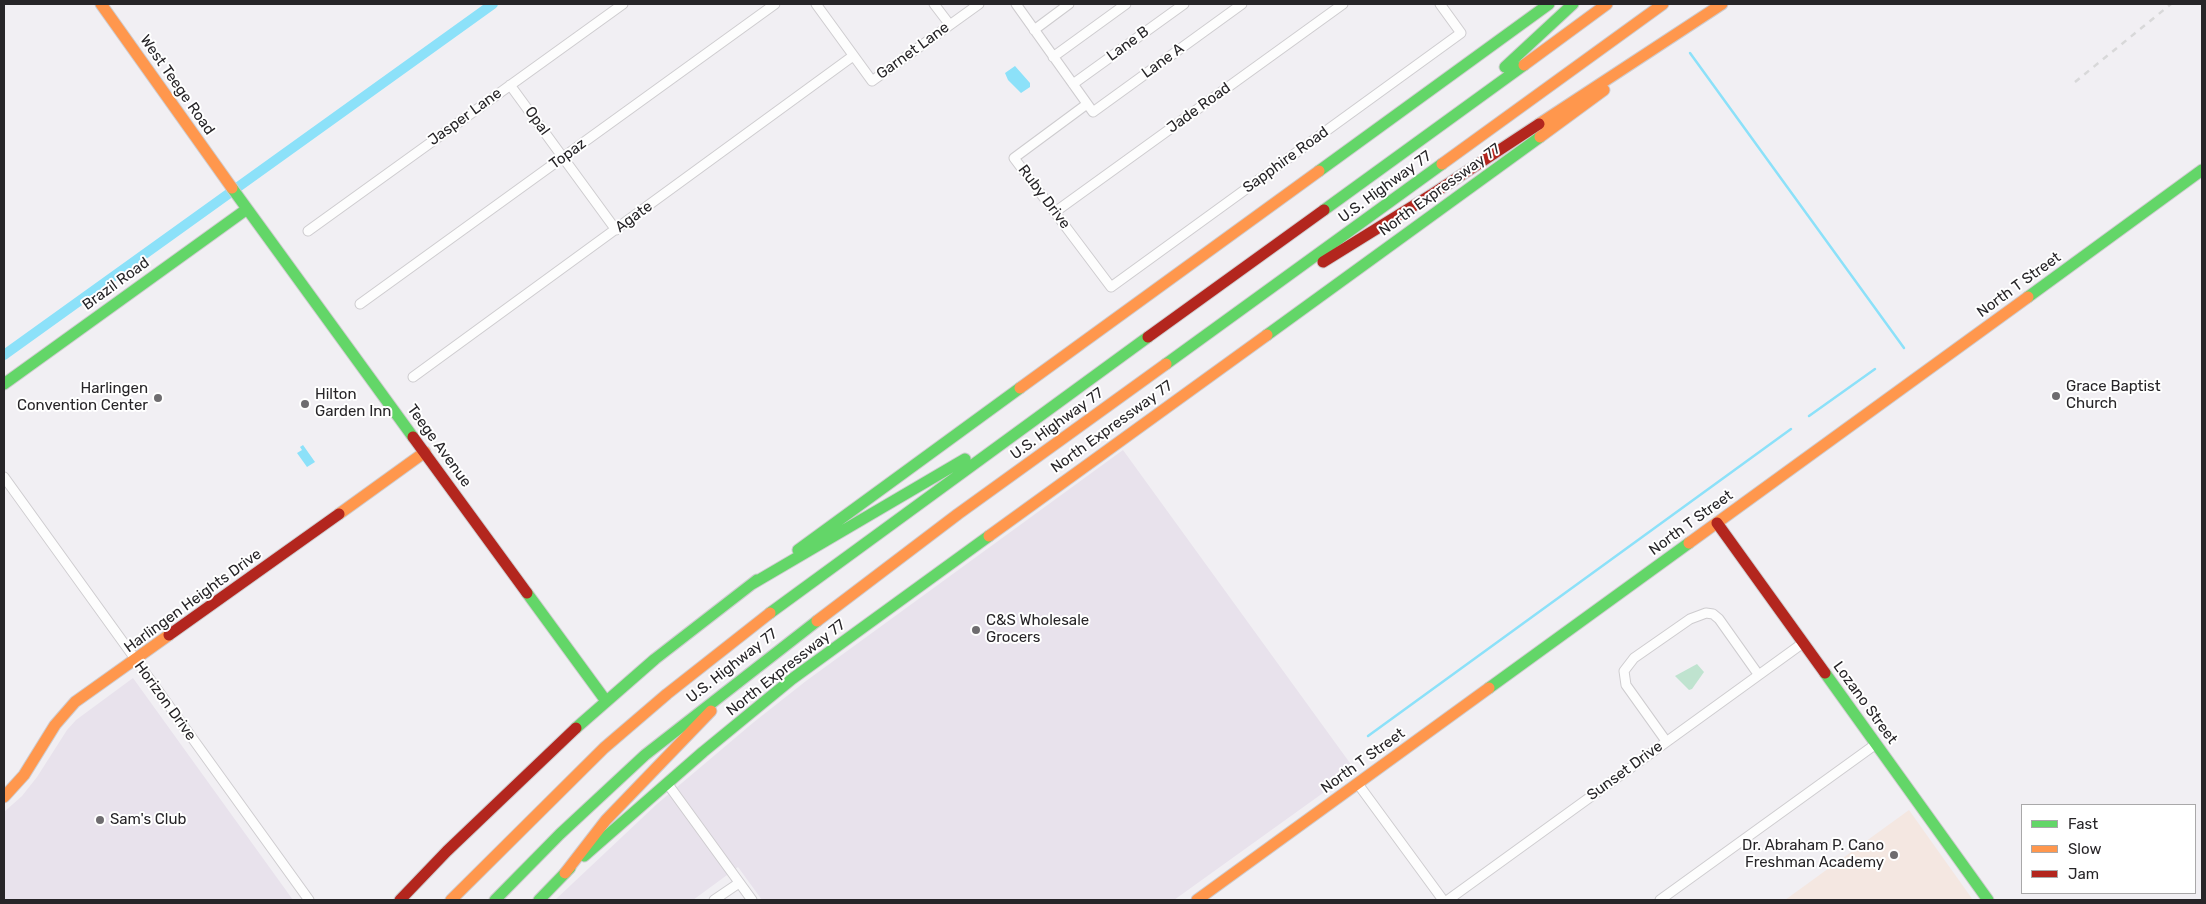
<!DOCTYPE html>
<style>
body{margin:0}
#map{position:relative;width:2206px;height:904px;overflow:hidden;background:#f1eff3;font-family:Rubik,sans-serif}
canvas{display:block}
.frame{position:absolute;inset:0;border:5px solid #272528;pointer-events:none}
.legend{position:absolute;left:2021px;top:804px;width:175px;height:90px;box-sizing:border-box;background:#fff;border:1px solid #a9a8a9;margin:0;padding:6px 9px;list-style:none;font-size:15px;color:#272528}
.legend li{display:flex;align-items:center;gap:10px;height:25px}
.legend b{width:25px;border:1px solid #a9a8a9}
</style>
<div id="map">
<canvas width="2206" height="904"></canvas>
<div class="frame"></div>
<ul class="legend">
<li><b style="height:6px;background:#63d668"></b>Fast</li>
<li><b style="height:6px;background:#ff974d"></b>Slow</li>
<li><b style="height:6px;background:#b3261e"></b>Jam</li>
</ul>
</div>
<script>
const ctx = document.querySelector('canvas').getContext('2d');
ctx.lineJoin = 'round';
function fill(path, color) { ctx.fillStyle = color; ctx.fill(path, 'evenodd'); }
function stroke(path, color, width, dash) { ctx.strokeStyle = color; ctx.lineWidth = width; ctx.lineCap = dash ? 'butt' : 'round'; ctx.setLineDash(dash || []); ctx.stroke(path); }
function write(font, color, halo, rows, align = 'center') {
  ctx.font = font + ' Rubik,sans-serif'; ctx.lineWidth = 4; ctx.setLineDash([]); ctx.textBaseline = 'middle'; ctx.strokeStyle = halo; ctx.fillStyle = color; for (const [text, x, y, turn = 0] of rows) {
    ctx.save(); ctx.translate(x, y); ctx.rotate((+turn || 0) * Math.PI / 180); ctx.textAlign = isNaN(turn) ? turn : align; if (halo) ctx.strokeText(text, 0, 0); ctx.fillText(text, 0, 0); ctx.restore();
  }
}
fill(new Path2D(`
 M1123,450l232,320 -181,130h-412l-24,-33 -45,33h-138l102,-96 97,-82 52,-41z
 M133,678l160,222h-289v-88l18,-16 15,-19 30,-47 9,-10z`), '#e8e2ec');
fill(new Path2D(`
 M1909,810l64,90h-188z`), '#f4e7e1');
fill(new Path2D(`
 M1697,664l7,8 -12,17 -3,1 -14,-14z`), '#bfe3cf');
fill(new Path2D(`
 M1015,66l15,17v4l-9,6 -13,-13 -3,-7z
 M303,445l12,17 -8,5 -10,-14 5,-3 -2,-3z`), '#8ce1f9');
stroke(new Path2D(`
 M1690,53l214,295
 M1809,416l66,-47
 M1368,736l423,-307`), '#8ce1f9', 2.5);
stroke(new Path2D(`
 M4,355l489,-351`), '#8ce1f9', 10);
const street = new Path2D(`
 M816,4l56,77 107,-77
 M934,4l16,21
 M1016,4l77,108 149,-108
 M1034,30l35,-26
 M1053,57l73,-53
 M1073,84l111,-80
 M510,85l106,145
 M1087,104l-73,54 97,129 350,-254 -21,-29
 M1055,212l288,-208
 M308,231l315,-227
 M360,304l415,-300
 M413,377l440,-321
 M4,477l305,423
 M1666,741l-40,-56 -2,-14 10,-13 56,-39 16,-6 7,1 6,5 39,55
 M667,783l85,117
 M1358,784l85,116
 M714,900l25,-17
 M1448,900l355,-257
 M1660,900l216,-156`);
const fast = new Path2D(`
 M1505,67l68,-63
 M1319,171l230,-167
 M232,188l181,249
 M1324,210l200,-145
 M2028,297l174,-127
 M1267,335l273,-198
 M1166,364l276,-200
 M4,384l243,-175
 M798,550l222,-162
 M752,584l213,-125
 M527,593l79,108
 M770,613l378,-276
 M1825,673l163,227
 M1489,688l200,-145
 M576,728l79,-69 102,-79
 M584,856l119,-104 89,-73 197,-143
 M495,900l65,-66 85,-79 172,-134
 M539,900l31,-32`);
const slow = new Path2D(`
 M101,4l131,184
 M1524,65l83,-61
 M1539,124l183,-120
 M1540,137l64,-47
 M1442,164l221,-160
 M1020,388l299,-217
 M339,514l86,-62
 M989,536l278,-201
 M1689,543l339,-246
 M817,621l141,-107 208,-150
 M4,797l20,-22 31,-50 20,-23 94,-67
 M565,873l41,-53 105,-109
 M451,900l153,-152 63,-54 103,-81
 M1197,900l292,-212`);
const jam = new Path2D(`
 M1323,262l108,-67 108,-71
 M1148,337l176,-127
 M413,437l114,156
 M1717,523l108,150
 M169,635l170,-121
 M400,900l47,-49 129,-123`);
stroke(street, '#cecccf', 11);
stroke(fast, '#cecccf', 13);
stroke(slow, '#cecccf', 13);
stroke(jam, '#cecccf', 13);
stroke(street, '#fdfdfd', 9);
stroke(fast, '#63d668', 11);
stroke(slow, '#ff974d', 11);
stroke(jam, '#b3261e', 11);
stroke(new Path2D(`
 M2075,82l96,-78`), '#d8d8d9', 2.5, [6, 6]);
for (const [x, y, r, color] of [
 [2056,396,5,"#6e6c6f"],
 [158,398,5,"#6e6c6f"],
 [305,404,5,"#6e6c6f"],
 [976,630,5,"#6e6c6f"],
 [100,820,5,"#6e6c6f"],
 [1894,855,5,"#6e6c6f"]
]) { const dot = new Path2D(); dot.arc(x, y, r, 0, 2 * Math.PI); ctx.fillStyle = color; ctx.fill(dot); stroke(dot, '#fff', 2); }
write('15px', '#272528', '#fff', [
 ["Lane B",1128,44,-36],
 ["Garnet Lane",913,51,-36],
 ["Lane A",1163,61,-36],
 ["West Teege Road",177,85,55],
 ["Jade Road",1199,108,-36],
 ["Jasper Lane",465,117,-36],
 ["Opal",537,121,54],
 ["Topaz",568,154,-36],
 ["Sapphire Road",1286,160,-36],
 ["U.S. Highway 77",1385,187,-36],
 ["North Expressway 77",1440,190,-36],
 ["Ruby Drive",1044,197,53],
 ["Agate",634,217,-36],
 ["Brazil Road",116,284,-36],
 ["North T Street",2019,285,-36],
 ["U.S. Highway 77",1057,424,-36],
 ["North Expressway 77",1112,427,-36],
 ["Teege Avenue",439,446,54],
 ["North T Street",1691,523,-36],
 ["Harlingen Heights Drive",193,601,-36],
 ["U.S. Highway 77",732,666,-38],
 ["North Expressway 77",786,668,-38],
 ["Horizon Drive",165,701,54],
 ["Lozano Street",1865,703,54],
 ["North T Street",1363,761,-36],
 ["Sunset Drive",1625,771,-36]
]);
write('15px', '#272528', '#fff', [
 ["Grace Baptist",2066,387],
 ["Church",2066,404],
 ["Harlingen",148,389,"right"],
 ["Convention Center",148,406,"right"],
 ["Hilton",315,395],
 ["Garden Inn",315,412],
 ["C&S Wholesale",986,621],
 ["Grocers",986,638],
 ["Sam's Club",110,820],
 ["Dr. Abraham P. Cano",1884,846,"right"],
 ["Freshman Academy",1884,863,"right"]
], 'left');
</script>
